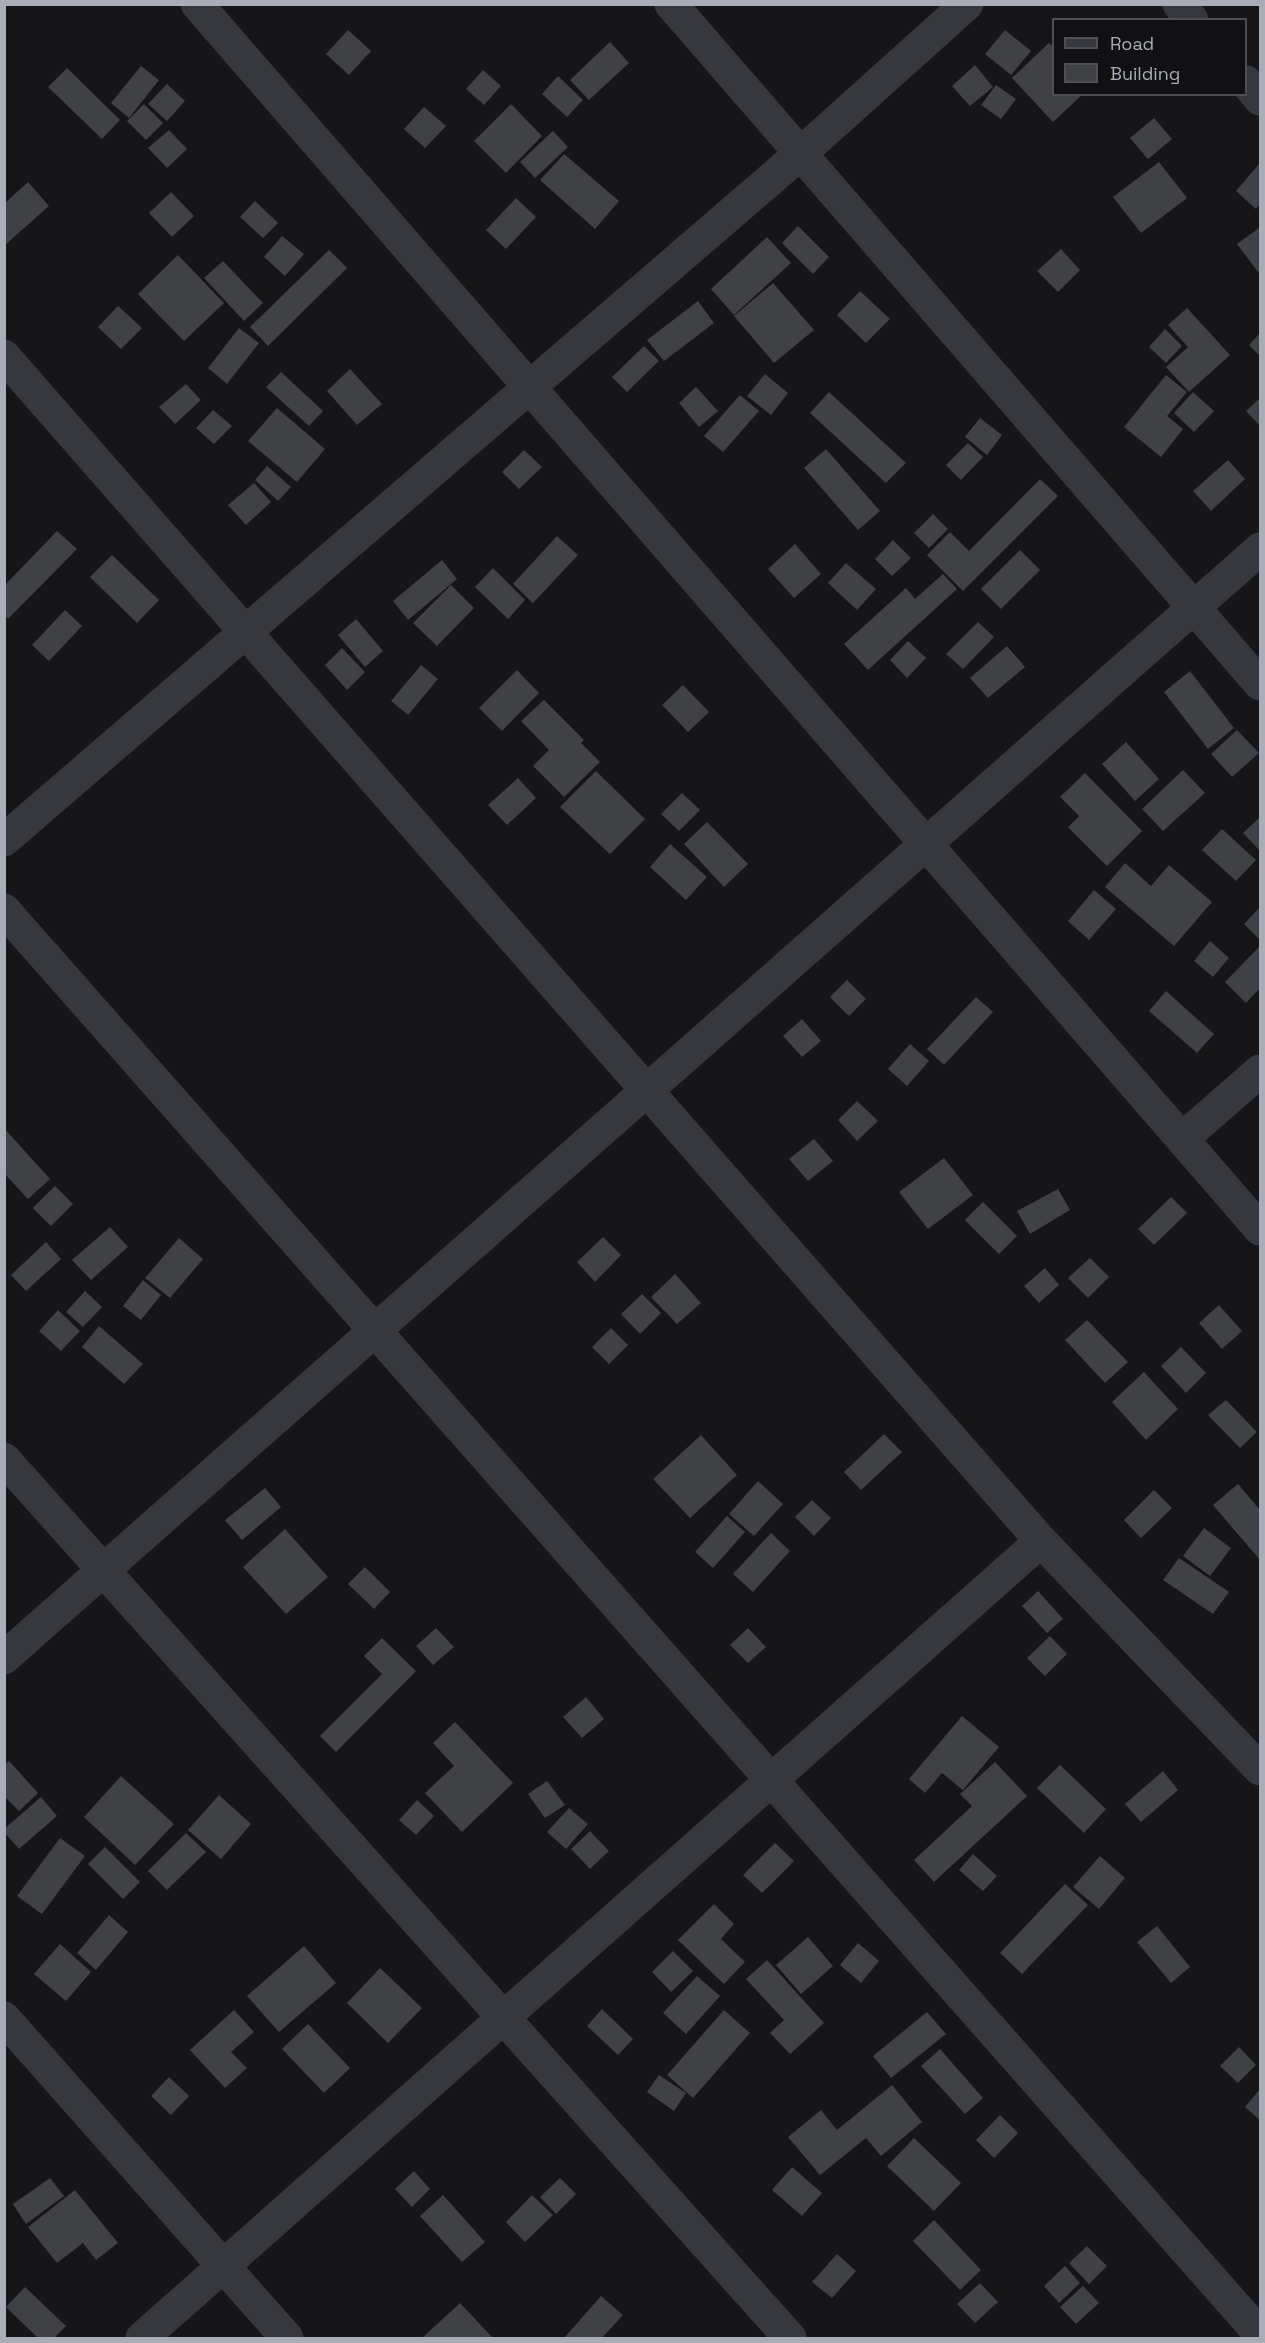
<!DOCTYPE html>
<style>
body{margin:0}
#map{position:relative;width:1265px;height:2343px;overflow:hidden;background:#161618;font-family:"Space Grotesk",sans-serif}
canvas{display:block}
.frame{position:absolute;inset:0;border:6px solid #a8adb8;pointer-events:none}
.legend{position:absolute;left:1052px;top:18px;width:195px;height:78px;box-sizing:border-box;background:#111113;border:2px solid #4d4f55;margin:0;padding:8px 10px;list-style:none;font-size:18px;color:#a8adb8}
.legend li{display:flex;align-items:center;gap:12px;height:30px}
.legend b{width:30px;border:2px solid #4d4f55}
</style>
<div id="map">
<canvas width="1265" height="2343"></canvas>
<div class="frame"></div>
<ul class="legend">
<li><b style="height:8px;background:#37383d"></b>Road</li>
<li><b style="height:16px;background:#404145"></b>Building</li>
</ul>
</div>
<script>
const ctx = document.querySelector('canvas').getContext('2d');
ctx.lineJoin = 'round';
function fill(path, color) { ctx.fillStyle = color; ctx.fill(path, 'evenodd'); }
function stroke(path, color, width, dash) { ctx.strokeStyle = color; ctx.lineWidth = width; ctx.lineCap = dash ? 'butt' : 'round'; ctx.setLineDash(dash || []); ctx.stroke(path); }
fill(new Path2D(`
 M348,30l23,21 -22,24 -23,-21z
 M1005,30l26,21 -20,24 -26,-21z
 M610,42l19,21 -40,37 -19,-20z
 M1049,43l5,4v47h29l-30,28 -41,-44z
 M975,65l18,22 -23,19 -18,-20z
 M141,66l18,14 -30,38 -18,-15z
 M67,68l53,52 -18,19 -54,-52z
 M483,70l18,16 -17,19 -18,-16z
 M558,76l25,24 -16,17 -25,-23z
 M167,84l18,17 -18,20 -19,-17z
 M996,85l20,14 -15,20 -20,-14z
 M144,104l19,19 -17,17 -19,-19z
 M511,104l31,32 -36,37 -32,-32z
 M424,107l22,19 -21,22 -21,-19z
 M1154,118l18,21 -24,20 -18,-21z
 M169,130l18,19 -20,19 -19,-20z
 M553,131l15,16 -33,31 -15,-16z
 M564,154l55,47 -24,28 -55,-49z
 M1159,162l28,36 -46,35 -28,-36z
 M1259,164l1,40 -4,5 -20,-18z
 M28,182l21,24 -45,40v-42z
 M171,192l23,24 -22,21 -23,-24z
 M516,198l20,19 -30,32 -20,-19z
 M255,201l23,22 -15,15 -23,-21z
 M798,226l31,31 -16,17 -31,-31z
 M1259,228l1,3v39l-2,2 -21,-28z
 M282,236l22,18 -19,22 -21,-19z
 M767,237l24,26 -57,52 -23,-26z
 M1061,249l19,21 -22,22 -21,-21z
 M329,250l18,18 -79,78 -18,-19z
 M178,255l46,48 -40,38 -46,-47z
 M223,261l40,42 -19,18 -40,-43z
 M773,283l41,47 -40,33 -40,-47z
 M860,291l30,28 -24,24 -29,-28z
 M698,301l16,22 -50,38 -17,-21z
 M118,306l24,22 -21,21 -23,-22z
 M1187,308l43,47 -41,37 -23,-25 22,-20 -20,-22z
 M239,328l20,15 -32,41 -19,-16z
 M1165,329l17,17 -16,17 -17,-16z
 M1260,333v23l-11,-11z
 M644,346l15,15 -32,31 -15,-15z
 M350,369l32,35 -25,21 -30,-34z
 M281,372l42,39 -14,15 -43,-39z
 M765,374l23,19 -17,22 -24,-19z
 M1166,375l21,17 -20,24 16,13 -22,28 -37,-30z
 M186,384l15,16 -26,24 -16,-17z
 M696,387l22,24 -19,16 -20,-24z
 M829,392l77,71 -20,20 -76,-70z
 M1193,392l21,19 -20,21 -20,-19z
 M740,395l19,16 -36,41 -19,-16z
 M1260,398v28l-14,-15z
 M277,408l48,41 -28,33 -49,-41z
 M213,410l19,16 -18,18 -18,-16z
 M980,418l22,17 -15,20 -22,-18z
 M968,443l15,14 -22,23 -15,-15z
 M826,449l54,62 -22,19 -54,-62z
 M524,450l18,17 -23,22 -17,-17z
 M1228,460l17,19 -34,32 -18,-20z
 M267,466l24,21 -13,14 -23,-21z
 M1040,479l18,17 -95,95 -36,-36 23,-23 19,19z
 M254,483l17,19 -25,23 -18,-20z
 M933,514l15,15 -19,19 -15,-15z
 M57,531l20,18 -69,70 -4,-4v-29z
 M557,536l21,19 -45,48 -20,-19z
 M893,540l18,18 -19,18 -17,-17z
 M795,544l26,30 -27,24 -26,-29z
 M1020,550l20,20 -39,39 -20,-20z
 M112,555l47,45 -22,23 -47,-46z
 M442,560l15,19 -49,41 -15,-19z
 M846,563l30,26 -19,21 -29,-27z
 M493,568l32,32 -17,19 -33,-32z
 M943,574l14,15 -89,81 -24,-26 62,-56 9,11z
 M451,585l23,23 -37,38 -24,-23z
 M65,610l17,16 -33,35 -17,-16z
 M356,619l27,32 -18,16 -27,-32z
 M978,622l16,15 -31,32 -17,-15z
 M908,641l18,17 -19,20 -17,-18z
 M1007,646l18,21 -37,31 -18,-20z
 M342,648l23,24 -18,18 -22,-25z
 M421,665l17,14 -30,36 -17,-14z
 M517,670l22,23 -37,38 -23,-23z
 M1190,671l44,57 -26,21 -44,-57z
 M683,685l26,27 -21,20 -26,-27z
 M544,700l40,40 -3,3 19,19 -36,35 -31,-31 16,-16 -28,-29z
 M1237,730l22,23 -27,24 -21,-23z
 M1126,742l33,37 -24,22 -33,-37z
 M1183,770l22,23 -42,38 -21,-22z
 M596,771l49,48 -35,35 -50,-47z
 M1085,773l57,58 -35,35 -39,-39 11,-11 -19,-19z
 M518,778l18,20 -29,27 -19,-20z
 M682,793l18,17 -21,21 -18,-17z
 M1260,817v34l-17,-18z
 M707,822l41,42 -24,23 -40,-43z
 M1222,829l34,31 -20,21 -34,-31z
 M670,844l37,33 -21,23 -36,-33z
 M1125,863l26,23 18,-21 43,37 -38,44 -69,-59z
 M1094,890l22,19 -27,31 -21,-19z
 M1260,907v33l-16,-16z
 M1210,941l19,17 -16,19 -19,-16z
 M1260,946v42l-14,15 -21,-21z
 M847,980l19,19 -17,17 -19,-19z
 M1166,991l48,43 -17,19 -48,-42z
 M976,997l17,15 -49,53 -17,-16z
 M802,1019l19,22 -19,16 -19,-21z
 M910,1044l19,17 -22,25 -19,-17z
 M857,1101l21,20 -21,20 -19,-21z
 M4,1128l46,51 -22,20 -24,-26z
 M814,1139l19,22 -25,20 -19,-22z
 M944,1158l29,37 -45,34 -29,-37z
 M55,1186l18,18 -22,22 -18,-18z
 M1058,1189l12,21 -40,24 -13,-23z
 M1171,1197l16,16 -33,32 -16,-16z
 M983,1202l34,34 -18,18 -34,-34z
 M110,1227l18,20 -37,33 -19,-20z
 M603,1237l18,18 -26,27 -18,-20z
 M179,1238l24,21 -33,39 -25,-20z
 M46,1242l15,17 -35,32 -15,-16z
 M1090,1258l19,19 -21,21 -20,-20z
 M1045,1268l14,17 -20,18 -15,-17z
 M675,1274l26,29 -24,21 -26,-27z
 M143,1280l18,15 -20,25 -18,-14z
 M85,1291l17,16 -19,20 -17,-15z
 M642,1294l19,19 -21,21 -19,-20z
 M1219,1305l23,26 -20,18 -23,-26z
 M58,1310l22,21 -19,20 -22,-20z
 M1087,1320l41,42 -23,21 -40,-43z
 M99,1326l44,38 -19,20 -42,-37z
 M611,1328l17,17 -19,19 -17,-17z
 M1181,1347l25,26 -20,20 -25,-27z
 M1144,1372l34,37 -32,31 -34,-38z
 M1226,1400l31,32 -17,16 -32,-33z
 M884,1434l18,18 -41,38 -17,-18z
 M701,1435l36,40 -47,43 -37,-39z
 M758,1481l25,23 -29,32 -25,-22z
 M1238,1484l22,26v50l-47,-55z
 M265,1488l16,19 -39,33 -17,-20z
 M1154,1490l18,18 -31,30 -17,-18z
 M812,1500l19,18 -17,18 -19,-19z
 M727,1516l18,16 -32,36 -18,-16z
 M1204,1528l27,20 -21,28 -27,-20z
 M285,1529l43,48 -42,37 -43,-47z
 M771,1533l19,18 -37,41 -20,-18z
 M1179,1558l50,34 -16,22 -50,-34z
 M365,1567l25,25 -16,17 -26,-25z
 M1038,1591l25,28 -16,14 -25,-27z
 M436,1628l18,19 -21,18 -17,-19z
 M748,1628l18,19 -18,16 -18,-18z
 M1050,1636l17,18 -22,22 -18,-18z
 M382,1638l34,33 -80,81 -16,-16 62,-62 -18,-18z
 M586,1697l18,22 -22,19 -19,-21z
 M962,1716l37,31 -36,43 -21,-17 -17,20 -16,-14z
 M455,1722l58,61 -51,49 -37,-39 29,-27 -21,-23z
 M9,1761l29,32 -19,18 -15,-15v-31z
 M995,1762l32,34 -93,86 -20,-22 58,-54 -12,-12z
 M1060,1765l46,44 -22,24 -47,-45z
 M1163,1771l15,19 -37,32 -16,-18z
 M121,1776l53,48 -39,41 -51,-48z
 M547,1781l18,24 -20,13 -17,-24z
 M219,1795l32,29 -30,35 -33,-29z
 M41,1797l16,19 -38,33 -15,-17v-3z
 M417,1800l17,16 -18,19 -17,-15z
 M569,1808l19,16 -22,25 -19,-17z
 M590,1831l19,20 -19,18 -19,-20z
 M186,1833l20,19 -39,38 -19,-19z
 M60,1838l25,18 -43,58 -25,-18z
 M775,1843l19,18 -32,32 -19,-18z
 M105,1847l35,35 -17,17 -35,-35z
 M973,1854l24,22 -14,15 -24,-21z
 M1100,1856l25,22 -26,31 -26,-22z
 M1065,1884l23,21 -66,69 -22,-21z
 M714,1904l20,20 -13,15 24,23 -21,22 -46,-44z
 M109,1915l19,17 -32,38 -19,-17z
 M1157,1926l33,41 -19,16 -34,-41z
 M808,1937l25,29 -32,28 -25,-29z
 M858,1943l21,18 -18,22 -21,-18z
 M60,1944l31,28 -25,29 -32,-27z
 M304,1946l32,37 -57,49 -32,-36z
 M673,1951l20,20 -22,21 -19,-20z
 M767,1960l57,63 -34,31 -20,-21 14,-13 -38,-41z
 M380,1968l42,40 -34,35 -41,-40z
 M697,1976l23,20 -34,38 -23,-21z
 M602,2009l31,30 -15,16 -31,-29z
 M234,2010l20,22 -23,20 16,16 -22,20 -35,-38z
 M724,2010l26,23 -57,65 -26,-23z
 M927,2012l19,22 -55,44 -18,-22z
 M308,2024l42,44 -26,25 -42,-44z
 M1239,2047l17,18 -18,18 -18,-17z
 M940,2049l43,49 -18,16 -44,-48z
 M659,2075l27,18 -12,18 -27,-19z
 M169,2077l20,19 -18,19 -20,-19z
 M892,2085l30,37 -41,34 -15,-18 -46,37 -32,-38 33,-27 16,20z
 M1260,2089v31l-15,-13z
 M1000,2115l18,18 -24,25 -18,-18z
 M914,2138l47,45 -27,28 -47,-45z
 M792,2167l30,26 -20,23 -30,-26z
 M414,2171l16,18 -18,18 -17,-18z
 M50,2178l14,18 -38,28 -13,-20z
 M560,2178l16,16 -20,20 -16,-17z
 M75,2190l43,53 -22,17 -13,-17 -26,20 -29,-36z
 M443,2195l42,47 -23,20 -42,-46z
 M532,2195l21,20 -28,27 -19,-20z
 M934,2220l47,50 -21,20 -47,-49z
 M1087,2246l20,20 -18,18 -20,-21z
 M837,2254l19,17 -24,27 -20,-16z
 M1065,2266l15,17 -21,20 -15,-17z
 M980,2283l18,19 -23,21 -18,-19z
 M1083,2286l16,17 -23,21 -16,-17z
 M25,2287l41,39 -12,12h-16l-32,-31z
 M601,2296l22,19 -21,23h-38z
 M460,2303l33,35h-71z`), '#404145');
stroke(new Path2D(`
 M197,4l1063,1225
 M671,4l589,680
 M1179,4l13,16
 M1246,82l14,17
 M4,356l1037,1185 219,228
 M4,840l796,-686 167,-150
 M4,910l1256,1424
 M1182,1139l78,-68
 M4,1459l786,879
 M4,1658l1256,-1109
 M4,2018l283,320
 M142,2338l899,-797`), '#37383d', 33);
</script>
